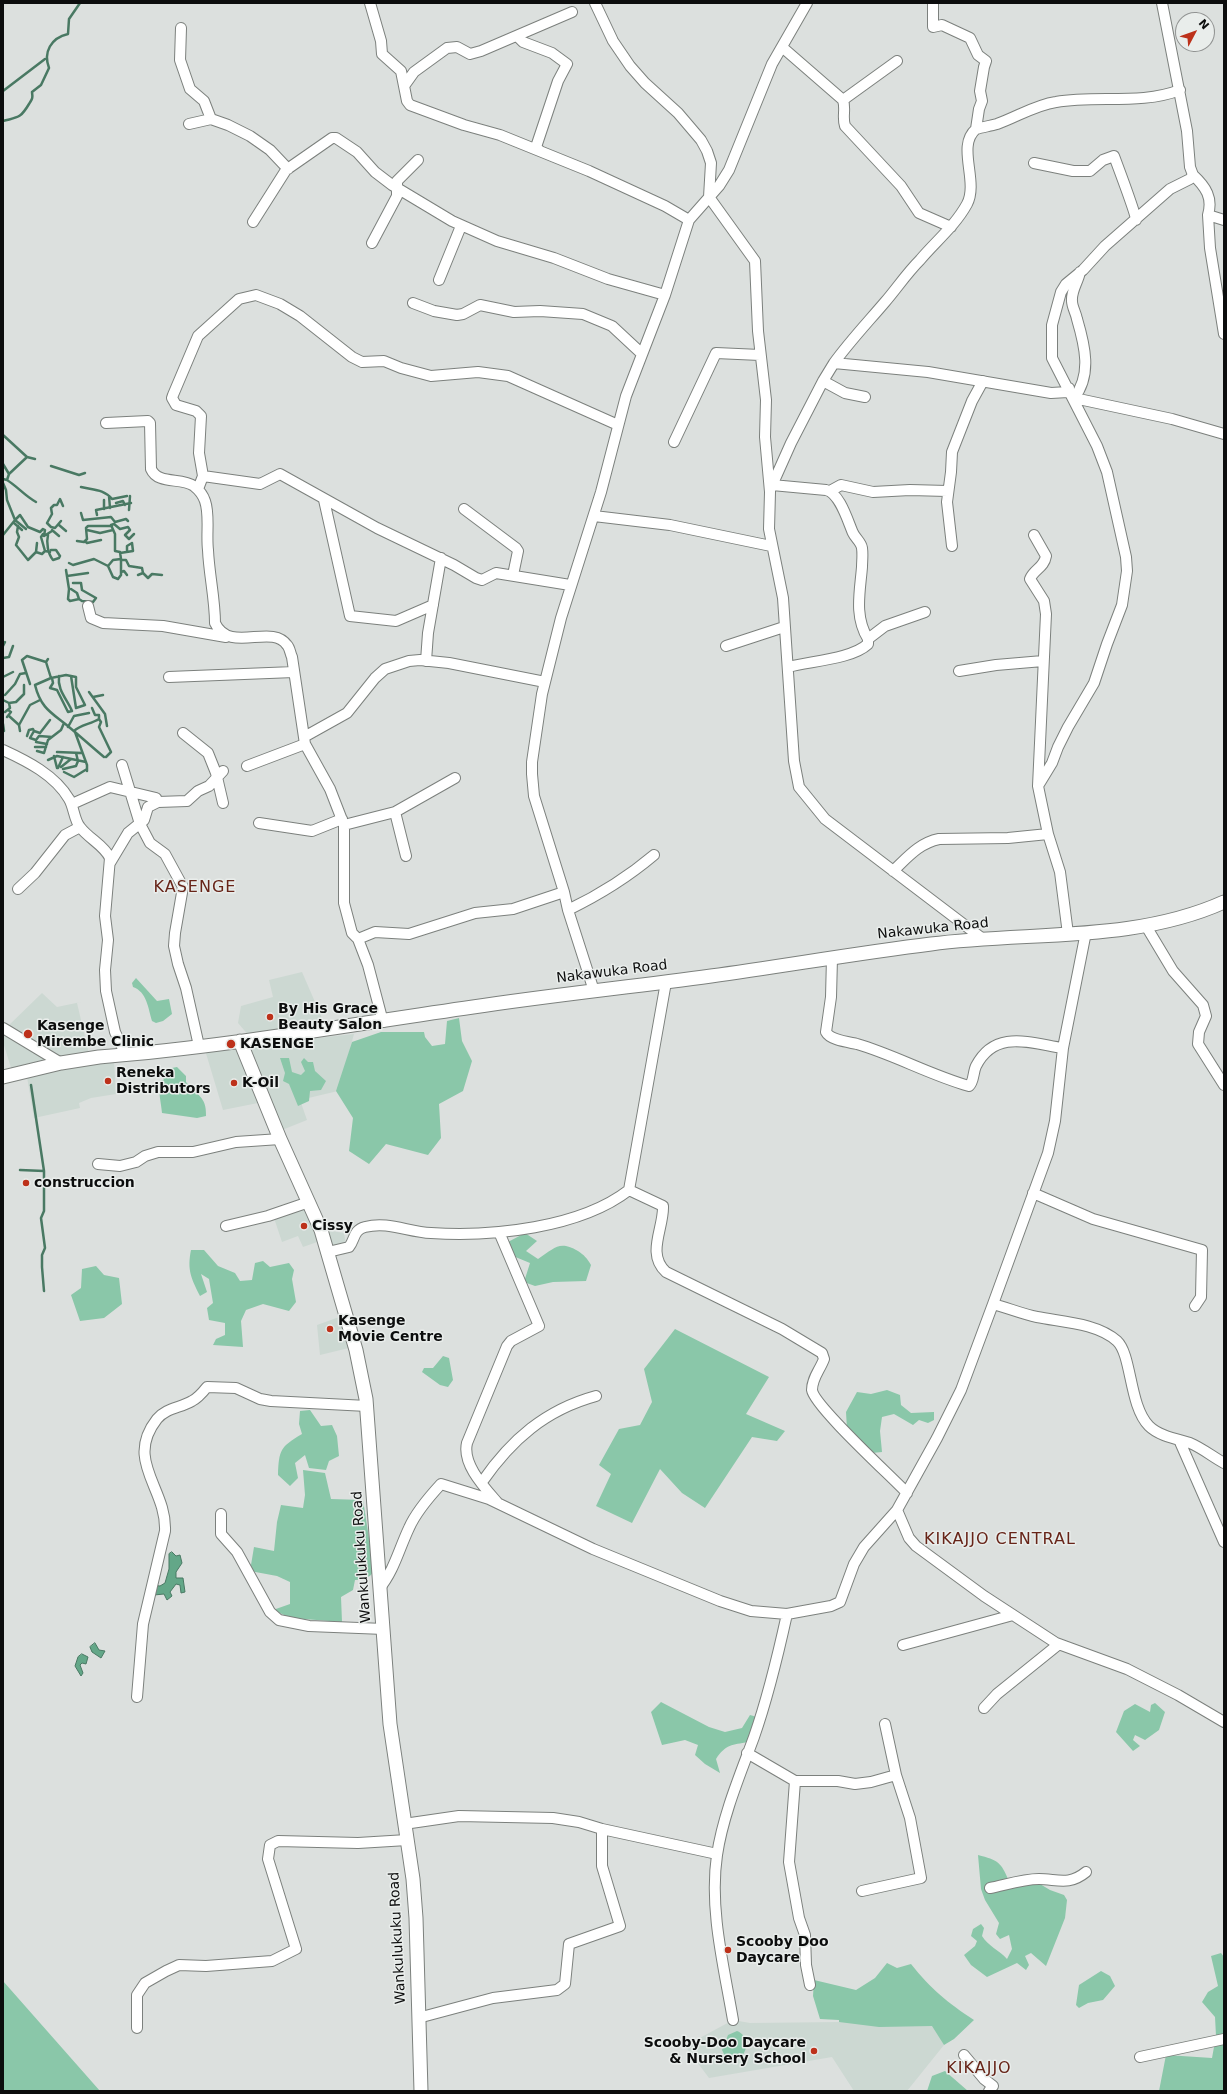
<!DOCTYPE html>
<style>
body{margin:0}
#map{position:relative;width:1227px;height:2094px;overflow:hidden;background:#dce0de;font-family:"DejaVu Sans",sans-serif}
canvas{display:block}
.frame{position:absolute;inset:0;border:4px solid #0c0d0d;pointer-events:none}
.north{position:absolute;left:1175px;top:12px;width:40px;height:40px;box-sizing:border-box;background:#e9edeb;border:1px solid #919392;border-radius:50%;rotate:49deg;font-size:11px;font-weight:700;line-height:16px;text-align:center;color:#0c0d0d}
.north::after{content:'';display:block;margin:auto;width:14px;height:18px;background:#bd311a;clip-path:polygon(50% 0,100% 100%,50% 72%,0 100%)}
</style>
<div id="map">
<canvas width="1227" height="2094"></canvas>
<div class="frame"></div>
<div class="north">N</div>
</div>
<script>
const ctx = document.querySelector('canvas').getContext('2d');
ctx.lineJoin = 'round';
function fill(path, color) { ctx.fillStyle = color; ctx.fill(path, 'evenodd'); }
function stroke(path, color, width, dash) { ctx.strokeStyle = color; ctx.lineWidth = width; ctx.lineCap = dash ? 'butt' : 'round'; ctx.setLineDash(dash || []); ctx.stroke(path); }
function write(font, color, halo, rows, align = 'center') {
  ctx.font = font + ' "DejaVu Sans",sans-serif'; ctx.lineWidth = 3; ctx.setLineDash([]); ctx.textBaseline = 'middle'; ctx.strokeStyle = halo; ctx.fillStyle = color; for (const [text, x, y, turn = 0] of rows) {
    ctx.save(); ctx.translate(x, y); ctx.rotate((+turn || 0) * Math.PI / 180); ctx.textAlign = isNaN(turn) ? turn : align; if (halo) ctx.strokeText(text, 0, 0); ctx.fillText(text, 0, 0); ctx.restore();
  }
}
fill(new Path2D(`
 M302,972l23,53 -75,12 -12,-14 3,-17 32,-9 -4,-17z
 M42,993l15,14 24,-5 -4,1 12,51 -28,4 -54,-31z
 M3,1033l40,23 2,4 -33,11 -9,-29z
 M354,1034l-16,57 -38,9 7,20 -25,10 -36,-84z
 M238,1046l25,56 -40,8 -18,-60z
 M114,1061l2,33 -25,4 -12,5 1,5 -46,10 -7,-41 20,-5z
 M304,1203l16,38 -17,6 -5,-11 -16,6 -9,-27z
 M325,1230l19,3 3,17 -15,3z
 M342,1316l11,31 -33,8 -3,-30z
 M733,2020l17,3 182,-2 12,24 -37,46h-53l-22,-34 -123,21 -24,-32z`), '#ccd8d2');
fill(new Path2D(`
 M136,978l21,23 12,-2 3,15 -9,7 -7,2 -4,-2c-4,-13 -5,-29 -19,-34l-1,-4z
 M459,1018l3,23 10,20 -9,30 -24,13 2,34 -13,17 -42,-11 -17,20 -20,-13 4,-33 -17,-27 16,-49 29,-10h43l1,5 7,9 13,-2 2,-23z
 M280,1058h9l3,14 9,3 4,-4 -4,-9 3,-4 4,4h5l2,9 11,10 -5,9 -11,1 -1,10 -11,5 -9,-22 -6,-3 2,-8z
 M177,1067l9,9v6c10,13 21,14 20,34l-9,2 -35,-5c-1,-12 -4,-20 -2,-32l4,-1 -4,-8 2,-2z
 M525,1233l12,8 -11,10 12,8c17,-11 21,-19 40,-8 6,4 9,7 13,14l-5,16 -33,1 -18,4 -11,-4 6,-19 -17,-7 -5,-14z
 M191,1250h13l14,16 17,7 5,8 12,-1 3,-17 8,-2 7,6 19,-4 5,7 -2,9 4,23 -7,9 -26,-7 -17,6 -5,11 2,26 -30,-2 3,-6 9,-4v-12l-16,-3 -2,-12 6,-5 -4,-24 -8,-5 6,18 -7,4c-9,-18 -13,-26 -9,-46z
 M96,1266l8,9 15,3 3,26 -18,14 -24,3 -9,-26 10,-7 1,-19z
 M675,1329l94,48 -23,37 39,17 -8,10 -25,-4 -47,71 -23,-15 -22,-24 -28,54 -36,-17 15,-32 -12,-9 20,-36 21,-4 12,-23 -8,-33z
 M443,1356l6,2 4,22 -5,7 -8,-2 -18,-13 2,-4h9z
 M887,1390l13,5 1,10 10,8 23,-1v8l-6,3 -9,-3 -6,5 -19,-11 -12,3 -2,14 2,21 -10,1 -25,-24 -1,-17 11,-20 14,2z
 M310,1410l11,16 11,-1 5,11 2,20 -10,5 -3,9 -17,-2 -4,-13 -10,8 3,15 -8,8 -12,-11c1,-25 2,-28 24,-41l-3,-10 1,-13z
 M303,1470l22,3 6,26 32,1 11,70c-4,9 -10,9 -19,10l-2,10 -12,7 1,25 -51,-4 -18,-8 17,-6v-22l-13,-6 -27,-5 4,-24 20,4 3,-29 4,-17 22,3 2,-13z
 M661,1702l48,25 16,5 17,-4 8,-13 7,2 -9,25c-16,3 -22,2 -32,17l4,14 -15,-9 -10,-9 3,-10 -13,-5 -23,5 -11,-33z
 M1155,1703l10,9 -6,18 -14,10 -10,-5 -2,5 7,6 -7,5 -17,-19 8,-21 11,-7 15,8 1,-7z
 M978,1855c20,5 23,7 31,26h26l15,9 14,5 3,5 -2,18 -19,48 -15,-13 -6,3 4,9 -3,5 -9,-7 -30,14 -16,-12 -7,-10 11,-9 2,-5 -6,-5 2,-7 8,-5 3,4 -2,8c6,10 17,14 25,23l5,-10 -3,-14 -9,4 -4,-5 3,-11 -14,-23 -4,-11z
 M1221,1953l3,4v134h-65l7,-36 46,3 4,-22 -1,-19 -13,-15 6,-10 10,-6 -7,-30z
 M887,1963l10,5 14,-4c20,25 37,39 63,56l-20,19 -10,6 -12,-19 -53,1 -40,-5v-2l-19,-1 -7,-23 1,-16 42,10 19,-12z
 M1101,1971l9,5 5,10 -12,14 -15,3 -9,5 -3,-3 3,-20z
 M3,1981l97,110h-97z
 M737,2031c11,4 12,18 4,26l-16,-1 -3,-6 6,-15z
 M945,2071l23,20h-41l5,-15z`), '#8ac7a9');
const water = new Path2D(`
 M172,1552l4,4 4,-1 2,8 -6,9v6h7l2,14 -4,1 -1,-8 -4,-1 -6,8 2,4 -5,4 -3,-6 -10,1 -2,-10 8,1 5,-3 4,-14v-15z
 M95,1643l4,7 6,1 -4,7 -9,-6 -2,-5z
 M82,1654l6,3 -2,7 -4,-1 -2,2 3,8 -2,3 -6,-10 3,-9z`);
fill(water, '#63a788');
stroke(water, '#497963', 1);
stroke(new Path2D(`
 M3,91l42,-32
 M3,121c15,-4 17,-2 26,-17 3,-5 4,-5 3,-12l9,-7 8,-17c-6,-16 2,-30 19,-34l1,-15 11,-16
 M3,435l24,22
 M3,464l6,10 -2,6 -4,-1
 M51,466l28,9 6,-2
 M9,474l18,-17 8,2
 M7,480c11,7 18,16 29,22
 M3,483l3,7 1,10 8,20 -12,15
 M81,487c12,3 23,2 31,12l15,-3
 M109,496l1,12
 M104,500v9
 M116,503l7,-2 2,4
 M129,510l1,-14
 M81,513l2,7 28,-3 4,5 11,-3 2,2
 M97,515l-1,-5 35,-7
 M15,520l5,-5 8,12 12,5 3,-3 2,1 -1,6 8,-5
 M15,520l11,9
 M61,521l-6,7 -4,-1 -4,-4 5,-9 -1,-6 3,-3h3l3,-6 3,7
 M14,523l8,7
 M59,525l7,6
 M18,526l-1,6 2,5 -3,8 12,15 8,-8
 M52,530l7,6
 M87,530l13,3 13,-3
 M43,534l-2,3 4,14 5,1
 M48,535c-2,8 0,19 5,25l6,-2 1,-2 -4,-6h-5
 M77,541l7,1 3,-3 -1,-11 2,-2h24
 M85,541l2,2 14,-3
 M37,543l-1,9 6,2 3,-3
 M120,553l13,-2 -1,-8 -5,3v6
 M121,560h5l3,6 13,2 1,5
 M69,563l4,2 21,-6 14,7 5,11 5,2 3,-4v-16
 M108,566l5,-6 8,-1 -1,-7 -5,-1v-17l-4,-9 3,-1 6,5 8,-2 2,3 -5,5 4,4 5,-5
 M66,570l3,19 -1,10 2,2 9,-2 3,2 11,1 3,-4 -14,-8 -1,-7h-8
 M121,572l3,-1 3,4
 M138,575l5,-2 5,5 4,-4 10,1
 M67,576l21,-3
 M71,589l6,4 2,6
 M3,646l2,-4
 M3,658l6,-1 4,-11
 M48,659l-2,3 5,16 -16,7c6,24 17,28 34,42 12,10 23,20 35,30
 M3,677l10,-5
 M51,678l15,-3 10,2v10l9,18 -9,3 -5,-32
 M52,678l1,5 -3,5 7,2 11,22 4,-1c-5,-12 -15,-21 -13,-35
 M30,684l-8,-24 5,-4 19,6
 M89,692l16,22 2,12
 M5,695l10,-11 5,-10 6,-1
 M93,697l10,-2
 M3,700l6,3 1,5 -5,4
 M9,703l7,-1 8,-8v-9
 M92,708l3,7h4v4
 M9,716l10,9 1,6
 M7,717l4,-5 -3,-2
 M50,720l-10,13 -6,-2 -4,7 6,2 3,-4 13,1
 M3,724l1,7
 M19,725l11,-20 10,-5
 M68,727l6,-11 15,-3
 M74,731c6,-6 17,-7 25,-12l2,3 -2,5 12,25 -5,5
 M75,732l12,33v6
 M27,736l2,-6 4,-1 1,2
 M36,742l11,2
 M35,747h11
 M37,751l7,2 4,-13 13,-10 3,-7
 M57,752l25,1
 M54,756l3,12
 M48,760l9,-4 29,6
 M61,767l10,-8
 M58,768l5,-11
 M63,769l13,-3 2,-5 -2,-8
 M64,772l10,5 13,-8
 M31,1085l13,86v40l-3,7 4,30 -3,7v12l2,24
 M20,1170l24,1`), '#497963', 2.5);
const street = new Path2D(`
 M370,3l11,38 1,13 19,17 6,30 3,4 54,20 36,10 89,36 76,35 24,14
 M595,3l18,38 17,25 15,17 33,30 23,27 6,11 4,12 -2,34 46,64 3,70 8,69 -1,37 5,55 -1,37 14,69 11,163 5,26 26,32 158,120
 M933,3v24l9,-2 28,13 8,17 8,6 -2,6 -4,24 2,10 -3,8 -3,20
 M181,28l-1,32 10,29 14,12 7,18
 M517,36l6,6 29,11 15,11 -9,17 -22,66 4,4
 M782,47l61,53c3,9 -1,17 2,26l56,60 18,27 32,14
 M404,86l10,-14 33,-24 10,-1 13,7 11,-3 91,-39
 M843,100l54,-39
 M189,124l22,-5 17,6 22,11 20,14 18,19
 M1034,163l39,8h17l13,-11 11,-4c3,8 22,59 22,64
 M1193,175c13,12 20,23 15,40l16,5
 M1208,215l2,33 14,86
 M253,222l33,-52 46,-32h4l21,14 18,20 17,13 60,36 45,20 57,17 54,21 57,16
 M372,243l25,-47v-15l21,-21
 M1080,272c-2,10 -9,19 -8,29 0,6 4,12 5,18 8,27 15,56 -3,79l98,21 52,15
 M439,280l22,-54
 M413,303l21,8 23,4 6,-1 17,-9 34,7 26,-1 43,3 29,12 29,27
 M834,363c16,-22 34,-41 51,-61 12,-14 22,-29 35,-42 15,-18 35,-34 47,-56 12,-23 -11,-58 9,-75 7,-2 14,-3 21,-5 20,-7 38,-19 59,-22 41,-7 85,3 124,-12
 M823,381l22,12 20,4
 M106,423l42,-2 2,2 1,46c7,16 30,8 43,17 5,4 9,9 11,15 5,14 1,33 3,49 1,24 7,49 7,73 14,31 57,0 72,22 3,3 3,8 5,12l13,87 25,45 14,36v78l8,30 6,6 10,26 15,57
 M674,442l42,-89 44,2
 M203,476l57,8 20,-10 97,54 77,37 22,13 6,2 14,-7 74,12
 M772,485l54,5c14,3 22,32 27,43 3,6 8,9 9,15 1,7 0,13 0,19 -2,25 -8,49 6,72
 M198,489l5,-13 -4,-23 2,-37 -5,-5 -20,-6 -4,-7 1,-3 25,-59 41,-37 17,-4 24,9 20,12 52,41 10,5 22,-1 17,7 30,8 47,-4 30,4 110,49
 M770,490l21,-47 32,-62 11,-18 94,9 123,21 17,-1 1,-4
 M830,491l11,-6 32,7 37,-2 37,1
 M324,500l26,116 46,5 37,-16
 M464,509l52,39 2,3 -5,24
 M594,516l76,9 101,21
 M1034,535l12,21c-2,12 -12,13 -16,23l14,22 2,13 -8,172 10,48 12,38 8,62
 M952,546l-5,-44 4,-30 1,-20 20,-51 11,-20
 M88,606l3,12 12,5 60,3 63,11
 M726,646l58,-19
 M426,661l2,-28 13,-75
 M788,667c23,-6 64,-8 80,-23v-5l17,-13 40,-14
 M959,671l37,-6 47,-4
 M169,677l125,-5
 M183,733l25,20 8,20 7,30
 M304,737l43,-24 28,-35 10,-9 24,-8 11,-1 29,3 96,19
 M3,750c24,11 52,25 66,49 5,8 5,21 11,28 9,12 24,18 30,31l-5,58 3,24 -3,30 1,21 9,41 11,23
 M122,765l18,59 10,19 15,11 18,33 -8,46 -1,13 4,18 8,24 13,58
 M247,766l58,-22
 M1038,786l14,-23 6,-16 10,-20 26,-44 13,-39 15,-39 5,-34 -1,-14 -19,-85 -10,-26 -45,-88v-33l9,-33 5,-8 17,-14 22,-24 65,-57 20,-10 3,-4 -3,-8 -3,-36 -25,-128
 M72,804l38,-17 46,11
 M395,812l11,44
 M259,823l53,8 30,-12
 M344,825l51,-13 60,-34
 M110,863l18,-30 16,-13 4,-13 10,-5 29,-1 11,-10 11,-5 14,-15
 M893,871c14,-13 26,-28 46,-32l69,-1 40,-4
 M18,889l17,-16 30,-38 15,-8
 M568,910c31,-15 60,-33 86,-55
 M1146,926l27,45 30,34 3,11 -7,16 -1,12 26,41
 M358,939l17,-7 34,2 66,-21 38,-4 51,-17
 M832,958l-1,39 -5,35c4,8 22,10 31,12 38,11 73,31 112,42 5,-4 4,-14 7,-20 19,-37 54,-23 87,-18
 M594,991l-26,-81 -4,-18 -30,-96 -2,-22v-12l10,-68 19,-76 40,-126 25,-96 39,-101 24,-75 30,-34 10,-16 43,-106 35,-61
 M3,1028l58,35
 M98,1164l22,2 16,-4 9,-6 13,-4h35l43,-10 44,-3
 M629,1190l34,16c1,22 -17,48 3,66l116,57 40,24 2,6c-4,11 -12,19 -12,31 2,16 80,87 95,103
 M1033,1193l60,26 109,31 -1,47 -6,9
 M226,1226l42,-10 41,-14
 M328,1252l21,-5c6,-7 4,-17 16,-20 23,-6 43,5 66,6 61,4 149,-5 198,-43l37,-208
 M993,1304c15,4 29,10 44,13 25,5 60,6 80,24 15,14 12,65 32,85 10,10 28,13 41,17 12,5 23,14 34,20
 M1180,1442l44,100
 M482,1482c29,-42 63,-72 114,-86
 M497,1502c-13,-15 -35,-38 -30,-59l40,-97 4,-5 28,-15 -40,-94
 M897,1510l12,28 7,8 68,50 72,47 71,26 51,26 46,27
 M221,1514v20l16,18 33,60 9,8 30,6 75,3
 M379,1589c15,-18 20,-40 30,-61 7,-16 20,-31 32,-44l48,15 104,50 127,52 31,10 36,3 44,-8 9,-4 14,-38 10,-17 33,-37 40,-72 24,-48 32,-86 55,-151 7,-32 8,-73 23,-116
 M903,1645l110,-30
 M137,1697l6,-73 22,-93c2,-43 -41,-70 -8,-112 9,-11 23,-11 35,-18 6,-3 11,-9 15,-14l29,1 24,11 11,2 96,5
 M984,1708l13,-14 62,-50
 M747,1753l48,28 -6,81 10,56 6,17 1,30 4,20
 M795,1781h43l17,3 16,-2 25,-7
 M404,1824l55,-8 94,2 26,4 23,7 115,25
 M990,1888c15,-3 33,-9 49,-9 18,0 30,7 47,-7
 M862,1891l59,-13 -11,-60 -14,-43 -11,-51
 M418,2018l75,-20 64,-8 8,-6 4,-40 51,-18 -18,-60v-37
 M733,2020c-9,-53 -24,-111 -16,-165 6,-40 23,-80 37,-118 14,-40 24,-82 33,-123
 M137,2028v-33l8,-12 21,-12 13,-6 27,1 66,-5 24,-12 -28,-90 2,-14 8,-4 80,2 49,-3
 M964,2055l20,24 9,7 -4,5
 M1140,2057l84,-18`);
const secondary = new Path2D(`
 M240,1041l40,98 41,91 35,120 10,49 24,325 23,155 3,39 5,173
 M3,1077l58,-14 38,-6c125,-10 249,-32 374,-50 79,-12 158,-20 238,-31 73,-10 147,-23 220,-32 97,-13 202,-1 293,-42`);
stroke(street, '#7c807d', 12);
stroke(secondary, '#7c807d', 15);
stroke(street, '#fff', 10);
stroke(secondary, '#fff', 13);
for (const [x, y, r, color] of [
 [270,1017,4,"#bd311a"],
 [28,1034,5,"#bd311a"],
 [231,1044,5,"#bd311a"],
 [108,1081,4,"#bd311a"],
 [234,1083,4,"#bd311a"],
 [26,1183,4,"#bd311a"],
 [304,1226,4,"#bd311a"],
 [330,1329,4,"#bd311a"],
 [728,1950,4,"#bd311a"],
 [814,2051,4,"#bd311a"]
]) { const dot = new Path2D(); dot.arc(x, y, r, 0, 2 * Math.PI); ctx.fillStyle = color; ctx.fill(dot); stroke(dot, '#e9edeb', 1.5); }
write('14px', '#0c0d0d', '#e9edeb', [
 ["Nakawuka Road",933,929,-6],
 ["Nakawuka Road",612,972,-7],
 ["Wankulukuku Road",362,1557,-94],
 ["Wankulukuku Road",398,1938,-93]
]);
write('bold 14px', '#0c0d0d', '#e9edeb', [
 ["By His Grace",278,1009],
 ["Beauty Salon",278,1025],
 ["Kasenge",37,1026],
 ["Mirembe Clinic",37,1042],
 ["KASENGE",240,1044],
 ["Reneka",116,1073],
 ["Distributors",116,1089],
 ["K-Oil",242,1083],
 ["construccion",34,1183],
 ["Cissy",312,1226],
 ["Kasenge",338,1321],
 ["Movie Centre",338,1337],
 ["Scooby Doo",736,1942],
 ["Daycare",736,1958],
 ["Scooby-Doo Daycare",806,2043,"right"],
 ["& Nursery School",806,2059,"right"]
], 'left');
ctx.letterSpacing = '1px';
write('16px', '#672418', '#e9edeb', [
 ["KASENGE",195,888],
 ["KIKAJJO CENTRAL",1000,1540],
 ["KIKAJJO",979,2069]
]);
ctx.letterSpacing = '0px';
</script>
